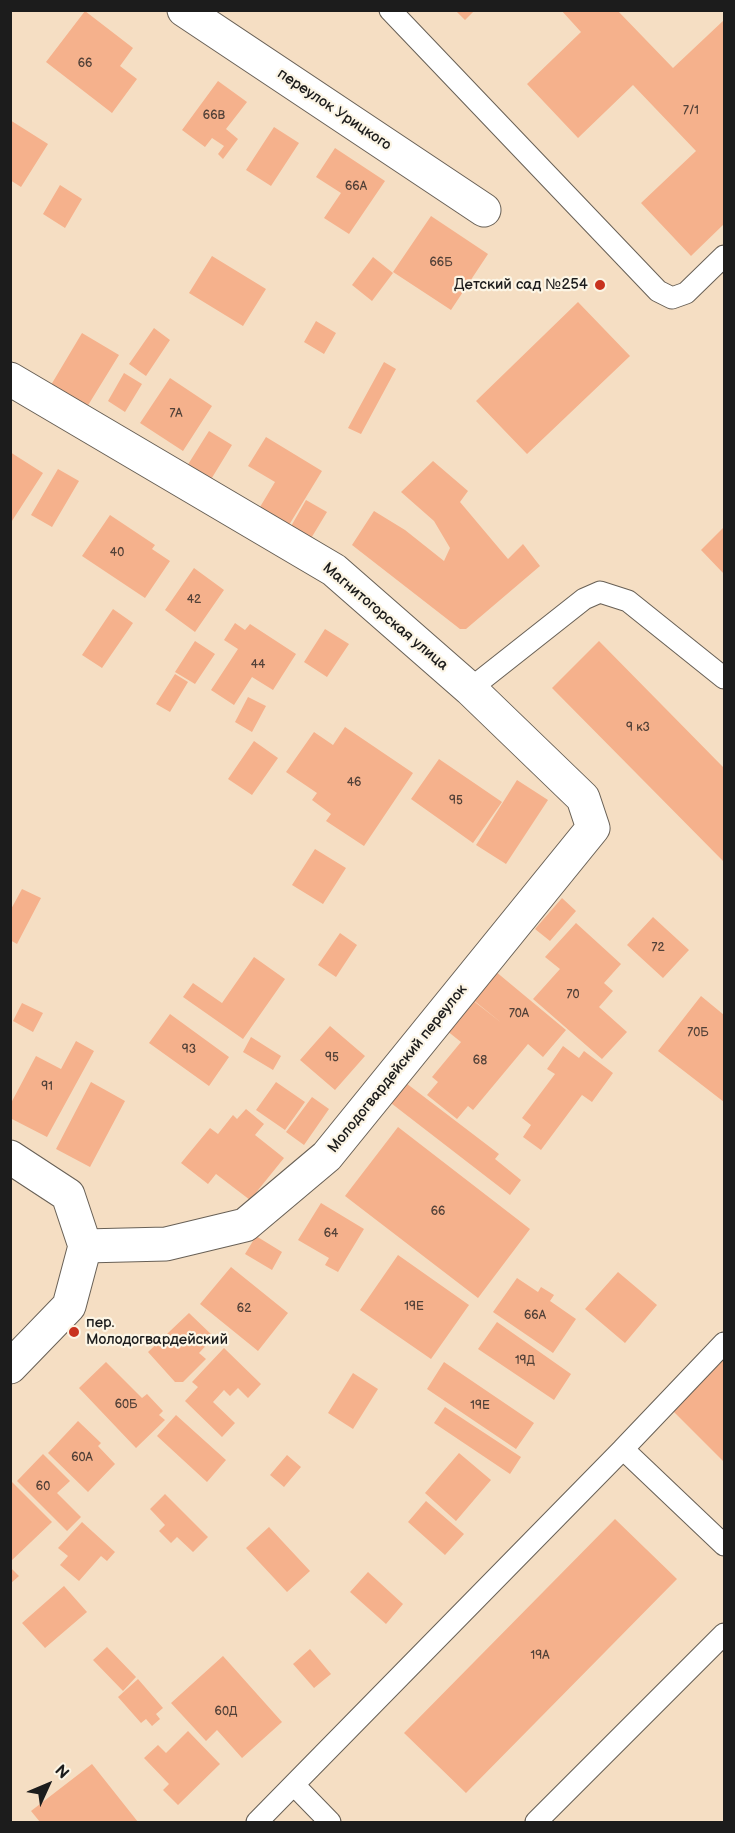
<!DOCTYPE html>
<meta charset="utf-8">
<style>
body{margin:0}
#map{position:relative;width:735px;height:1833px;overflow:hidden;background:#f5dec3;font-family:"Balsamiq Sans",sans-serif}
canvas{display:block}
.frame{position:absolute;inset:0;border:12px solid #1c1c1c;pointer-events:none}
.north{position:absolute;left:18px;top:1755px;width:60px;height:60px;-webkit-text-stroke:4px #fcf5e5;paint-order:stroke;rotate:46deg;font-size:16px;font-weight:700;line-height:24px;text-align:center;color:#1c1c1c}
.north::after{content:'';display:block;margin:auto;width:21px;height:27px;background:#1c1c1c;clip-path:polygon(50% 0,100% 100%,50% 72%,0 100%)}
</style>
<div id="map">
<canvas width="735" height="1833"></canvas>
<div class="frame"></div>
<div class="north">N</div>
</div>
<script>
const ctx = document.querySelector('canvas').getContext('2d');
ctx.lineJoin = 'round';
function fill(path, color) { ctx.fillStyle = color; ctx.fill(path, 'evenodd'); }
function stroke(path, color, width, dash) { ctx.strokeStyle = color; ctx.lineWidth = width; ctx.lineCap = dash ? 'butt' : 'round'; ctx.setLineDash(dash || []); ctx.stroke(path); }
function write(font, color, halo, rows, align = 'center') {
  ctx.font = font + ' "Balsamiq Sans",sans-serif'; ctx.lineWidth = 4.5; ctx.setLineDash([]); ctx.textBaseline = 'middle'; ctx.strokeStyle = halo; ctx.fillStyle = color; for (const [text, x, y, turn = 0] of rows) {
    ctx.save(); ctx.translate(x, y); ctx.rotate((+turn || 0) * Math.PI / 180); ctx.textAlign = isNaN(turn) ? turn : align; if (halo) ctx.strokeText(text, 0, 0); ctx.fillText(text, 0, 0); ctx.restore();
  }
}
fill(new Path2D(`
 M455,10h20l-10,10z
 M561,10h56l56,58 51,-48v204l-33,32 -50,-53 55,-52 -63,-66 -55,53 -51,-54 54,-52z
 M85,11l48,37 -13,18 17,13 -25,34 -66,-51z
 M218,81l29,21 -21,27 12,10 -15,20 -5,-5 6,-8 -12,-8 -7,9 -23,-17z
 M10,120l38,24 -27,43 -11,-7z
 M274,127l25,16 -28,43 -25,-16z
 M335,148l50,33 -36,53 -25,-16 17,-25 -25,-16z
 M60,185l22,14 -17,29 -22,-14z
 M431,216l57,38 -37,56 -58,-38z
 M212,256l54,33 -23,37 -54,-33z
 M373,257l20,16 -21,28 -20,-16z
 M578,302l52,54 -103,98 -51,-53z
 M316,321l20,12 -12,21 -20,-12z
 M154,328l16,12 -24,36 -17,-12z
 M82,333l37,22 -32,52 -36,-22z
 M384,362l12,7 -35,65 -13,-6z
 M124,373l18,11 -17,28 -17,-11z
 M170,378l42,28 -29,45 -43,-28z
 M209,431l23,14 -22,36 -23,-15z
 M266,437l56,34 -33,54 -29,-18 15,-25 -27,-16z
 M10,452l33,21 -33,51z
 M433,461l35,30 -8,11 48,57 15,-15 17,22 -74,63h-6l-108,-84 22,-34 31,19 39,31 6,-13 -16,-27 -33,-29z
 M58,469l21,12 -27,46 -21,-12z
 M306,500l21,12 -17,28 -20,-12z
 M110,515l45,30 -3,4 18,12 -25,37 -63,-42z
 M724,527v47l-23,-24z
 M194,568l30,22 -29,42 -30,-22z
 M113,609l20,14 -31,45 -20,-13z
 M235,623l10,7 5,-6 46,30 -23,36 -21,-13 -18,28 -23,-15 27,-41 -14,-9z
 M325,629l24,15 -22,33 -23,-15z
 M195,641l20,13 -20,30 -20,-12z
 M599,641l125,127v94l-172,-174z
 M175,674l13,8 -18,30 -14,-8z
 M248,697l18,9 -14,26 -17,-10z
 M345,727l68,46 -49,73 -38,-25 5,-7 -19,-14 5,-7 -31,-21 28,-40 19,13z
 M254,741l24,17 -26,37 -24,-16z
 M439,759l63,43 -29,41 -62,-44z
 M517,780l31,20 -42,64 -30,-19z
 M315,849l31,19 -23,36 -31,-19z
 M22,889l19,9 -24,46 -7,-4v-29z
 M562,898l14,13 -26,30 -15,-12z
 M653,917l36,33 -26,28 -36,-33z
 M576,923l45,41 -17,19 9,8 -14,16 28,25 -25,27 -69,-60 27,-30 -15,-12z
 M340,933l17,12 -21,32 -18,-12z
 M254,957l31,22 -42,60 -60,-42 10,-14 29,20z
 M495,971l71,59 -23,27 -15,-13 -55,66 -5,-4 -11,13 -30,-24 11,-13 -6,-5 29,-35 -15,-12 25,-31 32,25 -31,-25z
 M701,996l23,19v87l-66,-51z
 M22,1003l21,10 -10,19 -20,-11z
 M170,1014l59,43 -20,29 -60,-43z
 M330,1026l35,30 -30,34 -35,-30z
 M251,1037l30,19 -8,14 -30,-18z
 M76,1041l18,10 -47,86 -37,-19v-13l26,-49 25,13z
 M563,1046l16,12 5,-7 29,22 -21,29 -10,-7 -41,55 -18,-13 8,-12 -9,-7 33,-44 -8,-5z
 M402,1080l97,74 -4,5 26,21 -11,15 -123,-95z
 M91,1082l34,19 -35,66 -34,-18z
 M276,1082l29,20 -20,28 -29,-20z
 M312,1097l17,12 -25,36 -18,-13z
 M246,1109l18,15 -9,11 29,23 -34,42 -34,-26 -8,10 -27,-21 29,-35 8,6 15,-19 4,4z
 M398,1127l132,102 -52,69 -133,-102z
 M321,1203l43,26 -26,43 -13,-7 4,-7 -31,-18z
 M256,1236l26,16 -10,18 -27,-16z
 M398,1255l71,50 -38,54 -71,-49z
 M231,1267l57,46 -30,38 -58,-47z
 M618,1272l39,33 -32,38 -40,-34z
 M517,1278l21,14 3,-5 13,8 -4,6 26,18 -23,34 -60,-41z
 M189,1313l25,24 -15,16 7,6 -23,23h-8l-27,-30z
 M497,1322l74,52 -17,26 -76,-51z
 M224,1348l37,36 -13,14 -10,-10 -8,8 -6,-6 -11,12 22,21 -13,14 -37,-36 13,-14 -6,-5z
 M724,1357v105l-53,-53z
 M106,1362l36,36 5,-4 16,17 -4,4 6,5 -29,28 -57,-60z
 M444,1362l90,61 -18,26 -89,-60z
 M353,1373l25,16 -25,40 -25,-16z
 M445,1407l76,50 -11,17 -76,-51z
 M176,1415l50,45 -19,22 -50,-46z
 M78,1421l23,22 -3,3 17,18 -27,28 -40,-39z
 M459,1453l32,27 -35,41 -31,-28z
 M43,1454l27,27 -13,12 24,24 -14,14 -50,-50z
 M287,1455l14,12 -17,20 -14,-12z
 M10,1480l42,42 -42,40z
 M165,1494l43,43 -15,15 -16,-15 -6,6 -12,-12 6,-6 -15,-16z
 M426,1501l38,33 -19,21 -37,-33z
 M615,1519l62,60 -211,214 -62,-60z
 M82,1522l33,30 -8,9 -6,-5 -22,25 -19,-16 8,-9 -10,-8z
 M269,1527l41,44 -23,21 -41,-44z
 M10,1567l9,9 -9,8z
 M368,1572l35,32 -17,20 -36,-32z
 M64,1586l23,26 -42,36 -23,-25z
 M107,1647l29,30 -13,14 -30,-31z
 M310,1649l21,25 -17,14 -21,-24z
 M223,1656l59,66 -40,36 -25,-28 -11,11 -35,-38z
 M138,1679l25,29 -7,6 4,5 -8,7 -6,-7 -5,4 -23,-26z
 M188,1731l32,33 -42,41 -15,-15 6,-6 -25,-26 14,-13 8,8z
 M92,1764l46,58h-98l-9,-11z`), '#f5b18c');
const service = new Path2D(`
 M390,10l268,281 14,7 14,-5 38,-37
 M470,689l114,-90 16,-7 28,9 96,77
 M623,1449l101,-106
 M294,1785l36,37
 M257,1822l366,-373 101,96
 M536,1822l188,-188`);
const minor = new Path2D(`
 M184,10l300,200
 M10,379l324,191 136,119 113,109 10,30 -266,328 -82,69 -79,19 -81,2`);
const primary = new Path2D(`
 M10,1157l58,38 17,51 -16,60 -59,61`);
stroke(service, '#686056', 23);
stroke(minor, '#686056', 35);
stroke(primary, '#686056', 35);
stroke(service, '#fff', 21);
stroke(minor, '#fff', 33);
stroke(primary, '#fff', 33);
for (const [x, y, r, color] of [
 [600,285,6,"#c8321e"],
 [74,1332,6,"#c8321e"]
]) { const dot = new Path2D(); dot.arc(x, y, r, 0, 2 * Math.PI); ctx.fillStyle = color; ctx.fill(dot); stroke(dot, '#fcf5e5', 2); }
write('12px', '#524138', null, [
 ["66",85,64],
 ["7/1",691,111],
 ["66В",214,116],
 ["66А",356,187],
 ["66Б",441,263],
 ["7А",176,414],
 ["40",117,553],
 ["42",194,600],
 ["44",258,665],
 ["9 к3",638,728],
 ["46",354,783],
 ["95",456,801],
 ["72",658,948],
 ["70",573,995],
 ["70А",519,1014],
 ["70Б",698,1033],
 ["93",189,1050],
 ["95",332,1058],
 ["68",480,1061],
 ["91",47,1087],
 ["66",438,1212],
 ["64",331,1234],
 ["19Е",414,1307],
 ["62",244,1309],
 ["66А",535,1316],
 ["19Д",525,1361],
 ["60Б",126,1405],
 ["19Е",480,1406],
 ["60А",82,1458],
 ["60",43,1487],
 ["19А",540,1656],
 ["60Д",226,1712]
]);
write('15px', '#1c1c1c', '#fcf5e5', [
 ["переулок Урицкого",334,110,34],
 ["Магнитогорская улица",385,617,40],
 ["Молодогвардейский переулок",398,1069,-51]
]);
write('15px', '#1c1c1c', '#fcf5e5', [
 ["Детский сад №254",588,285],
 ["пер.",86,1323,"left"],
 ["Молодогвардейский",86,1340,"left"]
], 'right');
</script>
